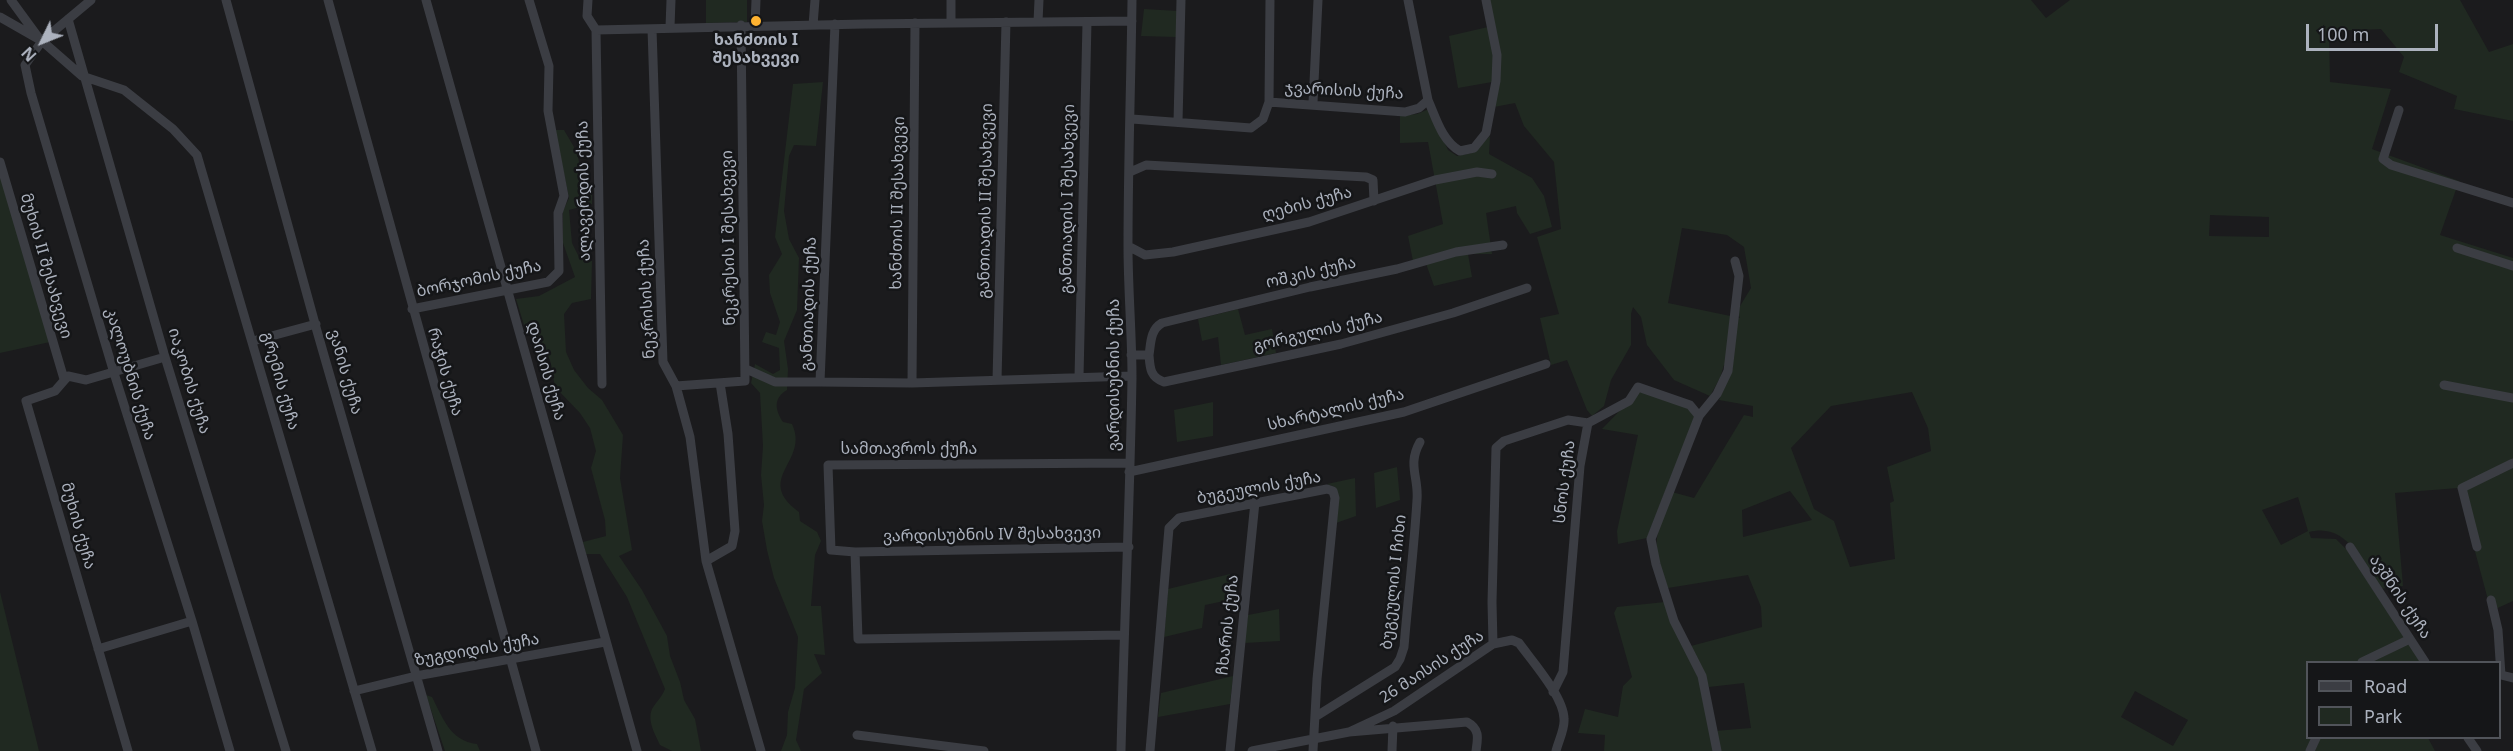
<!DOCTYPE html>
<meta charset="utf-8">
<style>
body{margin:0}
#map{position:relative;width:2513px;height:751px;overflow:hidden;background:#1b1b1d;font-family:"Noto Sans",sans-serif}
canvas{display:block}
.legend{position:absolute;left:2306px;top:661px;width:195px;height:78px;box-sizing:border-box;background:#151618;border:2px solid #51545a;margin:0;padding:8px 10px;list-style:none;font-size:18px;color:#acb2be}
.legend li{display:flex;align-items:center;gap:12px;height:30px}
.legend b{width:30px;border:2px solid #51545a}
.north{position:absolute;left:12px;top:12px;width:60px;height:60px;-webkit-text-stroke:4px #151618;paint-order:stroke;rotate:227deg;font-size:16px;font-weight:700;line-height:24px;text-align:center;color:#acb2be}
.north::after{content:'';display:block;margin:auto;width:21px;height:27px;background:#acb2be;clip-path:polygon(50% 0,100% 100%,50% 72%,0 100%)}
.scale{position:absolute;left:2306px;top:24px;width:132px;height:27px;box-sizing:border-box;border:3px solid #acb2be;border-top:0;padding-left:8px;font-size:18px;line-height:21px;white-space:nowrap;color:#acb2be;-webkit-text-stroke:4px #151618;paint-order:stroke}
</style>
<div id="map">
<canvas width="2513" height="751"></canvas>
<ul class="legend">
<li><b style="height:8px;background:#3b3d43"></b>Road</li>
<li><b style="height:16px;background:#202921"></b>Park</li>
</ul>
<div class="north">N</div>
<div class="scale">100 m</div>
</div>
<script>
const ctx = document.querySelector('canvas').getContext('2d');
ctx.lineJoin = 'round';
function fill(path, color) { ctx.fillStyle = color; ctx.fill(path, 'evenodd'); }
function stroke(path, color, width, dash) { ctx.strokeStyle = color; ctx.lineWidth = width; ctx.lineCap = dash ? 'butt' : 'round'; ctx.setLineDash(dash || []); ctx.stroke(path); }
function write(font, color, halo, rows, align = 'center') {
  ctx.font = font + ' "Noto Sans","Noto Sans Georgian",sans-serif'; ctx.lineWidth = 5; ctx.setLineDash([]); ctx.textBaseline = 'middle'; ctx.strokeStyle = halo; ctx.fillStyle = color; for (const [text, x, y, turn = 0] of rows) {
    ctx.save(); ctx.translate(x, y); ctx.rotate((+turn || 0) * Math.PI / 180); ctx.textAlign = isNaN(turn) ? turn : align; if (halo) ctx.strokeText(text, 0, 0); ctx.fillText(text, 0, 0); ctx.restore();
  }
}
fill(new Path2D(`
 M706,0h41v22l-41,1z
 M1489,0h542l15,18 24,-18h390l29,52 24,-8v77l-59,-12 3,-13 -58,-24 5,-15 -23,-28 -52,2 1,51 61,7 -19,60 87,32 -19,54 73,23v343l-22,10 -33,-123 -63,5 8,93 -23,3c-18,-27 -33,-67 -71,-57l2,6 25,1 11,11 74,112h-113v76h120l7,13h-716l-4,-20 36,-3 -7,-45 -35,4 -18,-41 71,-19 -1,-20 -13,-32 -80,13c-19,-45 -12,-53 4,-96l22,6 50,-83 9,2v-11l-34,-6 14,-33 -9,-2 -4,13 -10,18 -36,-16 -27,-35 -6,-28 -8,-10 -2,7v31l-20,35 -7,26 -12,10 -5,-6 -20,-50 -16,5 -11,-47 19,-4 -22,-77 24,-8 -7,-67 -30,-36 -9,-23 -21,4 4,-24zM2210,215l59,2v20l-60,-1zM1682,228l45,7 17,12 7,41 -14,23 3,7 -72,-15zM1912,392l16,36 3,23 -44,16 7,34 -4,2 5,56 -45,8 -16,-46 -20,-12 -23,-61 40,-42zM1790,491l22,29 -69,17 -1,-27zM2298,497l10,34 -27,14 -19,-35zM2135,691l53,29 -15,26 -52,-29z
 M1144,9l34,2 -2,26 -35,-1z
 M1488,27l6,29 -2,26 -34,6 -9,-52z
 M823,82l-7,64 -22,-1 -5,11 -5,55 5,28 10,19 -2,52 -13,31 4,28 -1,21c-14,8 -12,20 -4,32l9,2c18,38 -39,54 7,88l1,9 17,11 4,9 -6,14 -4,51h10l4,49 -11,-1 8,19 -18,16 -8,51 5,11h-20l6,-16 1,-23 7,-24 3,-51 -24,-59 -7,-28 -5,-29 2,-16 -3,-30 2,-29 -3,-53 -9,-10 4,-19 18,10 7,-4 -1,-22 -17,-6 4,-10 10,3 4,-13 -10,-29 -1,-18 13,-21 -7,-17 18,-153z
 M1429,109l19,41 9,6 15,-3 18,-17 -1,18 43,24 12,18 8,31 -22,7 -13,-21 -1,-7 -30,7 6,41h-24l4,23 -38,9 -10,-28 -11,3 -5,-25 35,-12 -15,-82 -28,1v-27l17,-2z
 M555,130h9c5,9 14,21 15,32 1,9 -1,16 1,25l12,8v9l-23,6 3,33 7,14 13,4 -1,38 -19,4 -8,11 2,38 8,18 14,18 14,12 21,35 -3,43 12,72 -13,6 23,34 25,46 3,20 10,26 4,18 11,19 6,32h-29l-12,-6c-5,-11 -13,-24 -8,-36 4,-7 10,-12 13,-20l-38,-92 -27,-43h-14l-3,-12 23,-6 -1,-16 -14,-52 5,-17 -6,-23 -10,-15 -25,-26 -5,-27 -15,-24 -11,-11 -8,-26 23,-3 36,-19 -12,-34v-32l6,-13z
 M0,170l50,172 -50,11z
 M1238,309l7,26 27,-6 4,24 -55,12 -3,-28 -16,4 -4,-22z
 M1642,392l45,14 8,10 -48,122 -29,6 -1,-13 21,-96 -36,-6 35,-36z
 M1213,402v34l-36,6 -3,-32z
 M1397,467l3,33 -24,8 -2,-35z
 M1355,478l1,38 -20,7 -1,-36 -8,-3z
 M1230,574l-1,26 -24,5 -3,23 -38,9 4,-48z
 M0,592l39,159h-39z
 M1665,602l34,75 15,74h-110l1,-16 -27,-2 7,-24 33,8 5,-31 9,-9 -18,-64 3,-6z
 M1279,609l1,32 -36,2 4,-28z
 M1233,676l-3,28 -72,13 3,-24z
 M426,695l6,2c11,21 18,44 45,47l3,7h-35z`), '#202921');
stroke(new Path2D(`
 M11,0l27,37
 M91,0l-49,41 -17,24 6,28 83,280 78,248 38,130
 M226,0l91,331 121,420
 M328,0l208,751
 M426,0l211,751
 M588,0l-1,16 9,14 6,354
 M951,0v23
 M0,17l42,24 40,35 42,14 49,39 24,26 175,596
 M68,19l97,338 121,394
 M1038,22l1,-22
 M835,24l-15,358 92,1 220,-7
 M755,25l1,-25
 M813,25l2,-25
 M670,27l1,-27
 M652,29l11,333 13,24 14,51 16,124 55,190
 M596,30l268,-6 268,-3
 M1428,100c8,18 14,41 32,51l14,-3 12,-15 10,-52 1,-26 -11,-55
 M1269,102l1,-102
 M1313,103l5,-103
 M2399,110l-16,49 8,6 122,38
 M1132,119l119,9 12,-9 6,-17 136,10 14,-4 9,-8 -20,-100
 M1178,122l3,-122
 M0,162l64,217
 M1130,172l16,-7 220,12 7,3 1,21
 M1128,246l17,9 28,-3 136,-30 126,-42 42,-8 15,2
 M2457,248l56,18
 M412,309l136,-27 11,-11 -1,-58 6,-17 -16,-85 1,-45 -20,-66
 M253,341l63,-17
 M1131,355h18c1,13 1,22 15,27l177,-38 112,-31 74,-25
 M1149,355c2,-12 1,-25 13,-32l148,-36 87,-18 59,-17 47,-7
 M746,369l29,13h45
 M1079,377l8,-355
 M997,380l9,-358
 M912,383l3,-360
 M2444,385l69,13
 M676,386l69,-5 -4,-356
 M1699,416l18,-22 11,-23 11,-95 -4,-15
 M1588,423l41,-22 9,-14 52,18 9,11 -48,123 5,25 18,57 28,55 15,75
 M1129,472l275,-60 142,-48
 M2350,547l75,115
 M2477,547l-15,-59 51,-25
 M855,552l274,-5
 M706,561l26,-15 3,-15 -7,-97 -8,-51
 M2491,600l7,30 3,45
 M1124,635l-266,4 -3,-87 -24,-2 -3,-85 300,-2
 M1493,644l-1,-42 4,-154 8,-7 64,-21 20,3 -8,43 -17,206 -10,20
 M98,649l94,-28
 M2362,662l48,-23
 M2501,675l12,3
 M354,691l62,-15 189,-34
 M1315,717l80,-50 5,-8 4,-12c4,-49 10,-98 13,-147 2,-23 -10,-35 3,-58
 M1349,732l45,-21 99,-67 19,-4 7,3c13,18 45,54 45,76 1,10 -6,23 -8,32
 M857,735l127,16
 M2468,738l9,13
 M128,751l-102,-350 29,-10 13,-15 18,4 79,-23
 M1121,751c3,-124 9,-249 11,-373 0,-44 -4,-88 -4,-132 0,-82 3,-164 4,-246
 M1150,751l19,-223 10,-10 148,-29 6,2 2,7 -18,181 -4,72
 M1230,751l25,-249
 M1252,751l97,-19 118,-10c13,7 11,16 9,29
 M1392,751l1,-25
 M2310,751l6,-13`), '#3b3d43', 9);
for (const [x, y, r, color] of [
 [756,21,6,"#ffb331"]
]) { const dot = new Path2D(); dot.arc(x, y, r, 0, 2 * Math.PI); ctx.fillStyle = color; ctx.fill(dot); stroke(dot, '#151618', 2); }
write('bold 16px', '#acb2be', '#151618', [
 ["ხანძთის I",756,40],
 ["შესახვევი",756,58]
]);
write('16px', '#acb2be', '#151618', [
 ["ჯვარისის ქუჩა",1344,91,3],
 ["ალავერდის ქუჩა",584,191,-91],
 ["განთიადის I შესახვევი",1068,199,-89],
 ["განთიადის II შესახვევი",986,201,-89],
 ["ხანძთის II შესახვევი",898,203,-89],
 ["ღების ქუჩა",1307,204,-15],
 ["ნეკრესის I შესახვევი",729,238,-91],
 ["მუხის II შესახვევი",46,266,74],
 ["ოშკის ქუჩა",1311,273,-13],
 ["ბორჯომის ქუჩა",479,279,-12],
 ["ნეკრისის ქუჩა",647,299,-93],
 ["განთიადის ქუჩა",809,304,-88],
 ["გორგულის ქუჩა",1318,332,-13],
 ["დაისის ქუჩა",546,371,74],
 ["ვანის ქუჩა",345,372,74],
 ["რაჭის ქუჩა",445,372,74],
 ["კალოუბნის ქუჩა",130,374,73],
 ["ვარდისუბნის ქუჩა",1114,375,-90],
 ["იაკობის ქუჩა",189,381,73],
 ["გრემის ქუჩა",280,381,74],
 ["სხარტალის ქუჩა",1336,410,-13],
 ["სამთავროს ქუჩა",909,449],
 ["სნოს ქუჩა",1565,482,-83],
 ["ბუგეულის ქუჩა",1259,488,-10],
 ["მუხის ქუჩა",78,526,74],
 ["ვარდისუბნის IV შესახვევი",992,535,-1],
 ["ბუგეულის I ჩიხი",1394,582,-84],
 ["ავშნის ქუჩა",2400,597,56],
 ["ჩხარის ქუჩა",1228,625,-84],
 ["ზუგდიდის ქუჩა",477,650,-10],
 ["26 მაისის ქუჩა",1432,667,-33]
]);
</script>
